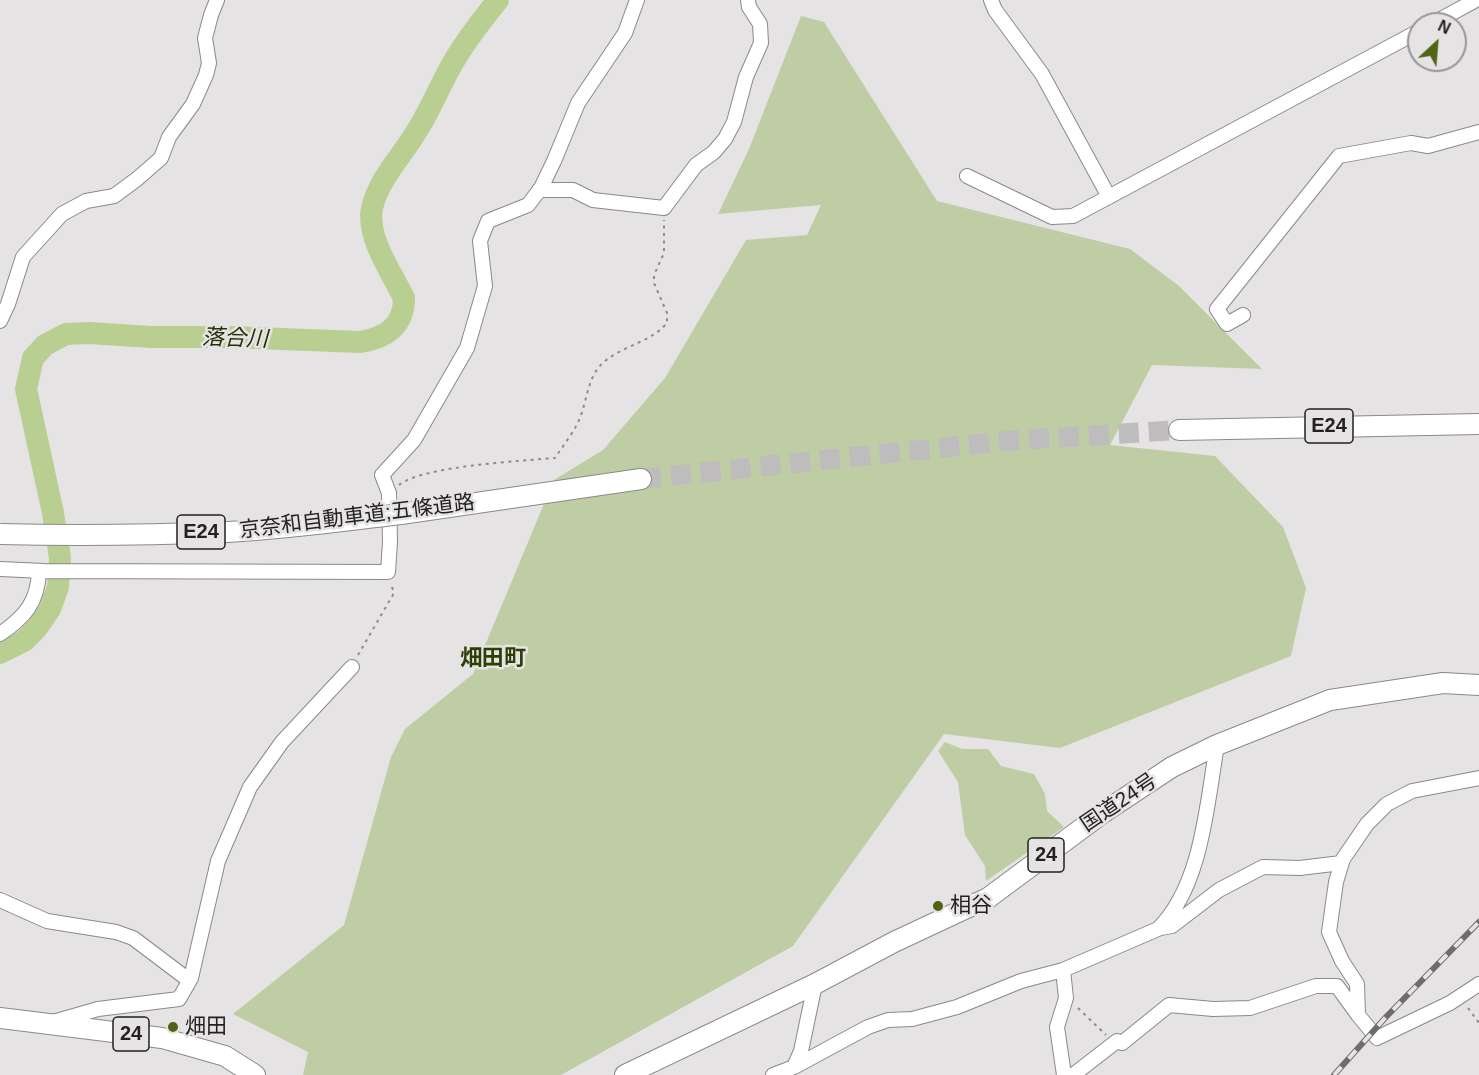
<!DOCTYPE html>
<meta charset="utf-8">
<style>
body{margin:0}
#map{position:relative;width:1479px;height:1075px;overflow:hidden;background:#e6e3e5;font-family:Arial,sans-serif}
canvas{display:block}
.north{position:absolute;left:1407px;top:12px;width:60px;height:60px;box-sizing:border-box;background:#e6e3e5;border:2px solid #989597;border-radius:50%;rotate:26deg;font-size:16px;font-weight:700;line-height:24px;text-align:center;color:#232122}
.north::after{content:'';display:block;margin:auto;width:21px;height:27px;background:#4f6513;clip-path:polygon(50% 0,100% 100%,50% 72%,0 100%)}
</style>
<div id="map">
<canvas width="1479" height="1075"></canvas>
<div class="north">N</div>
</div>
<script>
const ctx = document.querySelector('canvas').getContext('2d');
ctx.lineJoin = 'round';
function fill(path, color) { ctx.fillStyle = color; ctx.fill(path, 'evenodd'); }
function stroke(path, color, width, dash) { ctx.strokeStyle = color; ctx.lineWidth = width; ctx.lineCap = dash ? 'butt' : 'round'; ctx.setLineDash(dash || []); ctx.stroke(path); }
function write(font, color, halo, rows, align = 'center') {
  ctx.font = font + ' Arial,"Noto Sans JP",sans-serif'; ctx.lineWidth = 5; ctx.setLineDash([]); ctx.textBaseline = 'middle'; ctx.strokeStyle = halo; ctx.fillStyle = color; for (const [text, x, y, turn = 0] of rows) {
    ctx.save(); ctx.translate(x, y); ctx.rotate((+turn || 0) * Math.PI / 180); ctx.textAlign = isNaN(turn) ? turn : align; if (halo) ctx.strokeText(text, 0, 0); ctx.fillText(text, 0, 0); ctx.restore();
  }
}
fill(new Path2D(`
 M801,16l23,6 113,179 193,48 49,37 83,83 -110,-4 -42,80 105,11 68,71 23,61 -15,68 -231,92 -116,-14 -151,212 -232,129h-258l5,-23 -75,-38 111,-89 47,-168 14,-28 68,-55 81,-194 49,-30 62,-72 81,-138 61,-5 14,-30 -103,9 31,-65z
 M945,742l17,7h26l13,17 33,8 11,20 2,17 17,16 -78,54 -1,-15 -20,-31 -7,-53 -20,-31z`), '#bfcda5');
stroke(new Path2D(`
 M0,653l24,-12 13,-13 13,-19 8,-22 2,-29 -7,-45 -27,-124 7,-31 12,-13 21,-11 23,-1 62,4h78l131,5c26,-4 44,-16 44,-44 -12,-25 -38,-61 -32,-90 7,-30 31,-53 46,-79 12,-19 21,-41 32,-61 13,-24 31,-47 48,-68`), '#b9cf91', 22);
stroke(new Path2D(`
 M641,479l376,-39 162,-10`), '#bfbcbe', 20, [20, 10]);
const minor = new Path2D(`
 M991,0l4,10 47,64 67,123
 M1432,24l44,-24
 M967,176l85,41 21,-1 346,-185
 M539,190h34l20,10 71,8 32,-43 18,-13 11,-13 9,-17 12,-45 15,-34 -1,-19 -11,-17 -1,-7
 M1243,315l-16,9 -10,-15 122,-153 72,-13 17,3 51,-14
 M0,321l8,-17 15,-47 39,-43 24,-13 28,-5 23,-17 24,-21 8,-21 24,-33 13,-29 3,-12 -4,-25 6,-23 6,-15
 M0,569l44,2 344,1 2,-30 -1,-49 -7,-18 32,-35 53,-92 18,-62 -5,-45 8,-20 40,-16 13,-17 13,-27 24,-58 47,-70 12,-33
 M0,634c25,-17 38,-32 39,-63
 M1479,778l-67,13 -25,13 -20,20 -24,35 -7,23 -7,50 13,29 15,23 1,31 19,23 73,-35 29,-19
 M0,900l47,21 69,11 17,6 53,40h5
 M1161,928l11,-2 47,-36 44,-23 37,1 41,-5
 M53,1022l45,-13 81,-10 12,-21 27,-117 32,-74 32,-45 70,-75
 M794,1067l7,-16 14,-67
 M773,1075l21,-8 74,-40 20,-7 24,-1 45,-12 64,-26 42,-11
 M1064,1075l-7,-48 9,-29 -3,-28 95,-41c44,-43 49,-126 59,-184
 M1073,1075l44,-34 5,2 47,-38 44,4 37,-1 66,-22h21l21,29`);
const highway = new Path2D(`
 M1179,430l300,-6
 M401,514l240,-35
 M0,1018l162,20 63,18 30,19
 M625,1075l190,-91 79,-42 94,-44 116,-86 68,-45 45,-22 113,-45 113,-17 36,2`);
stroke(minor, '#8b888b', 16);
stroke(highway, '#8b888b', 22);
stroke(new Path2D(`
 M399,485c23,-19 122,-24 156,-27 9,-14 21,-28 26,-43 7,-19 7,-40 24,-54 20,-16 46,-19 62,-38v-10l-13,-30v-8l10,-22v-33
 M358,655l36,-62 -3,-9
 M1078,1008l28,27
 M1468,1008l11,15`), '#8c8a8b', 2, [3, 4.5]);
stroke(minor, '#fff', 14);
stroke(highway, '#fff', 20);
const rail = new Path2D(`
 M1334,1075l52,-58 93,-95`);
stroke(rail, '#6f6c6e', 6);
stroke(rail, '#e6e3e5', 4, [11]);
const highwayBridge = new Path2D(`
 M0,534c76,2 152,1 228,-2 58,-3 116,-11 173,-18`);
stroke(highwayBridge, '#8b888b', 22, []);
stroke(highwayBridge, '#fff', 20);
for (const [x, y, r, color] of [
 [938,906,6,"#4f6513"],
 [173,1027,6,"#4f6513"]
]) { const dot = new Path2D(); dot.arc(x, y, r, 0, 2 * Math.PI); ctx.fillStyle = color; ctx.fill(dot); stroke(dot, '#e6e3e5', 2); }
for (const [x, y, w] of [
 [1329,426,48],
 [201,532,48],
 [1046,855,36],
 [131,1034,36]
]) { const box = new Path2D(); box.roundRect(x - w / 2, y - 17, w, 34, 4.5); ctx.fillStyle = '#e6e3e5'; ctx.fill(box); stroke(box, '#232122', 1.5); }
write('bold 20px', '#232122', null, [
 ["E24",1329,426],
 ["E24",201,532],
 ["24",1046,855],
 ["24",131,1034]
]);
write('21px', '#232122', '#e6e3e5', [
 ["京奈和自動車道;五條道路",357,517,-7],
 ["国道24号",1119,803,-34]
]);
write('21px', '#232122', '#e6e3e5', [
 ["相谷",950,906],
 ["畑田",185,1027]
], 'left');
write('italic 22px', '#243102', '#e6e3e5', [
 ["落合川",235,339,2]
]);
write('bold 22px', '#2f3e05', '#e6e3e5', [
 ["畑田町",493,659]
]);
</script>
